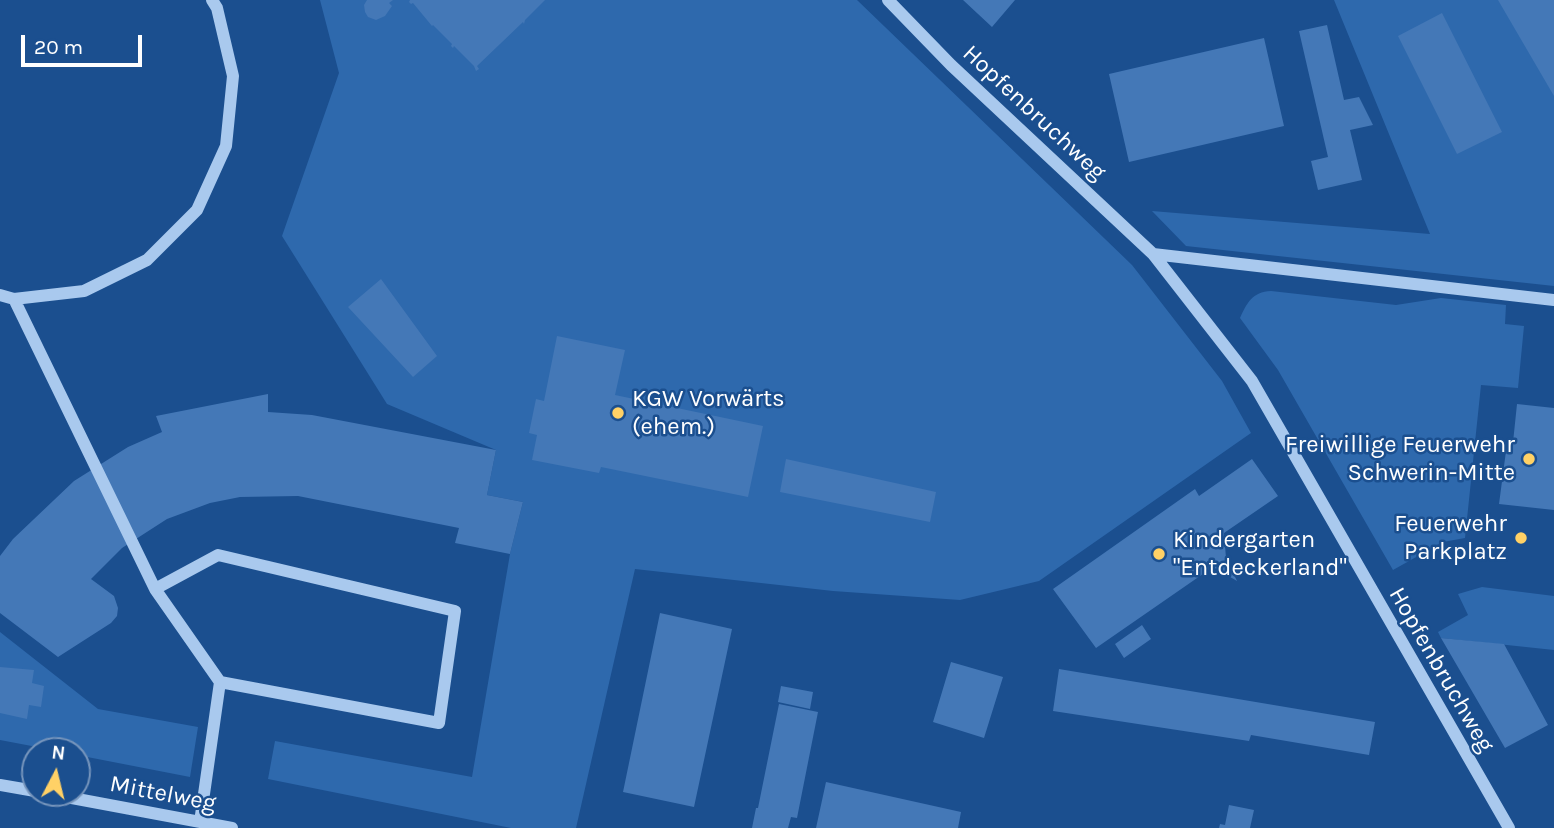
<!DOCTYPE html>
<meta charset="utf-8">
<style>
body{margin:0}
#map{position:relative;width:1554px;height:828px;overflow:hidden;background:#1b4f8f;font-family:Karla,sans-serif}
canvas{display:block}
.north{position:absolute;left:21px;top:737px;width:70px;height:70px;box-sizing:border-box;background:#1b4f8f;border:2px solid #7695bc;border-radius:50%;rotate:7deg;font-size:19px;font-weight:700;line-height:28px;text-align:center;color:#fff}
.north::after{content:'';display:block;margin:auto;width:24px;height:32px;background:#ffd166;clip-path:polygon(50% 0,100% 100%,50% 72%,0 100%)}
.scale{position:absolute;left:21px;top:35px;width:121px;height:32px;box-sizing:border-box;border:4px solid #fff;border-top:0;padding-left:9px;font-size:21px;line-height:24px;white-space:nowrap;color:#fff;-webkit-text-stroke:5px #1b4f8f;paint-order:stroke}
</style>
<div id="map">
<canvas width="1554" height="828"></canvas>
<div class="north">N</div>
<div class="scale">20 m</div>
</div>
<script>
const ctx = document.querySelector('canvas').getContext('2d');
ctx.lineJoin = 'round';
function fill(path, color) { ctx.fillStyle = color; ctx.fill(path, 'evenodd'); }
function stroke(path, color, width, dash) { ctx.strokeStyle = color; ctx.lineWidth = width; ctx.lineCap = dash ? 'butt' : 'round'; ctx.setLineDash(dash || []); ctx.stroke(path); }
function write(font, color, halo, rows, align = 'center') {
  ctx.font = font + ' Karla,sans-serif'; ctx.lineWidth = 5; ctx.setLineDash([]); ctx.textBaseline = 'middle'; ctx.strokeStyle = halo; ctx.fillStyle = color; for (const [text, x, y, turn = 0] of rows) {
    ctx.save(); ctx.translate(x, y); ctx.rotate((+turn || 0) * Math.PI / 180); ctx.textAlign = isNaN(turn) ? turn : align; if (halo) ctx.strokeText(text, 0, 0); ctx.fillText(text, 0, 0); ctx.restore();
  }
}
fill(new Path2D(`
 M320,0h537l275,265 90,116 29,52 -212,148 -79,19 -127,-9 -198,-22 -59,259h-65l-243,-49 7,-38 197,36 38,-223 13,-52 -36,-7 9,-45 -109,-46 -105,-168 57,-163z
 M1334,0h220v286l-368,-40 -34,-35 278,23z
 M1271,291l125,14 45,-7 65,7 -1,19 19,2 -6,62 -37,-3 -16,153 -22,4 -50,28 -115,-200 -38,-52c7,-15 12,-26 31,-27z
 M1482,587l72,9v54l-113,-12 -3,-6 30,-17 -10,-21z
 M0,632l98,77 100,18 -8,50 -113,-22v-4h-19l-58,-11z`), '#2e69ad');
fill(new Path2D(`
 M367,0h26l-4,3 3,3 -7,10 -9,4 -8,-3 -3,-5 -1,-7z
 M410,0h135l-20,20 -1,4 -1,-2 -46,44 2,3 -3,2 -2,-5 -20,-20 -1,2 -2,-2 1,-2 -19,-19 -1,1 -19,-23 -2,1 -2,-2z
 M963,0h52l-23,27z
 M1498,0h56v96z
 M1442,13l60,119 -45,22 -59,-118z
 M1327,25l17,75 15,-3 14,28 -23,5 12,50 -44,10 -7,-29 17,-4 -29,-126z
 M1264,38l20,88 -155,36 -20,-88z
 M381,279l56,77 -24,21 -65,-70z
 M557,336l68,14 -10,45 148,31 -15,71 -147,-30 -2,6 -67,-13 5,-25 -8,-2 7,-34 8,2z
 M268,394v18l44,3 184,35 -9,45 36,7 -13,52 -55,-11 4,-15 -161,-32 -58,1 -30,6 -43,16 -45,29 -31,31 23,17 4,12 -1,8 -6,7 -53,34 -58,-44v-57l13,-17 61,-58 54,-34 34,-15 -6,-16z
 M1517,404l37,4v102l-55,-6 7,-53 6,1z
 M786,459l150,33 -6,30 -150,-30z
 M1252,459l26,37 -54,37 2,25 11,23 -24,-14 -117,81 -43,-59 142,-100 4,7z
 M660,613l72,16 -38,178 -71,-15z
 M1142,625l9,14 -27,19 -9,-14z
 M1441,638l63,6 44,81 -43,23z
 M951,662l52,15 -19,61 -51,-16z
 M0,667l34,3 -2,13 12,3 -3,21 -12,-2 -2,14 -27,-6z
 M1059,669l316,53 -6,33 -118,-20 -2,6 -196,-30z
 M781,686l32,6 -3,17 -32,-7z
 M779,704l39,8 -21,106 -6,-1 -3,11h-36l4,-20h2z
 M826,782l135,30 -3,16h-142z
 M1229,805l25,5 -4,18h-31l1,-4 5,1z`), '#4478b7');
stroke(new Path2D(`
 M888,0l63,65 202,189 99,127 257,447
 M1153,254l401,46
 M0,295l14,4 70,-8 63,-31 50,-50 29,-64 7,-70 -16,-68 -5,-8
 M14,299l141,290
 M0,785l35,6
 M45,793l187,35
 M200,822l20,-140 219,41 16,-112 -237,-56 -63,34 65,93`), '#a9c9ee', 12);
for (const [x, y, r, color] of [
 [618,413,7,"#ffd166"],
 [1529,459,7,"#ffd166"],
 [1521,538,7,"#ffd166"],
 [1159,554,7,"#ffd166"]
]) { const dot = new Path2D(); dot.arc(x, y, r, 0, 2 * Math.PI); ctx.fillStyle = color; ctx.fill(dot); stroke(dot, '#1b4f8f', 2.5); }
write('24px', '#fff', '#1b4f8f', [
 ["Hopfenbruchweg",1034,113,43],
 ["Hopfenbruchweg",1441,670,60],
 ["Mittelweg",163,794,11]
]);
write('24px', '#fff', '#1b4f8f', [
 ["KGW Vorwärts",632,399],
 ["(ehem.)",632,427],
 ["Freiwillige Feuerwehr",1515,445,"right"],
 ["Schwerin-Mitte",1515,473,"right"],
 ["Feuerwehr",1507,524,"right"],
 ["Parkplatz",1507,552,"right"],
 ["Kindergarten",1173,540],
 ["\"Entdeckerland\"",1173,568]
], 'left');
</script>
